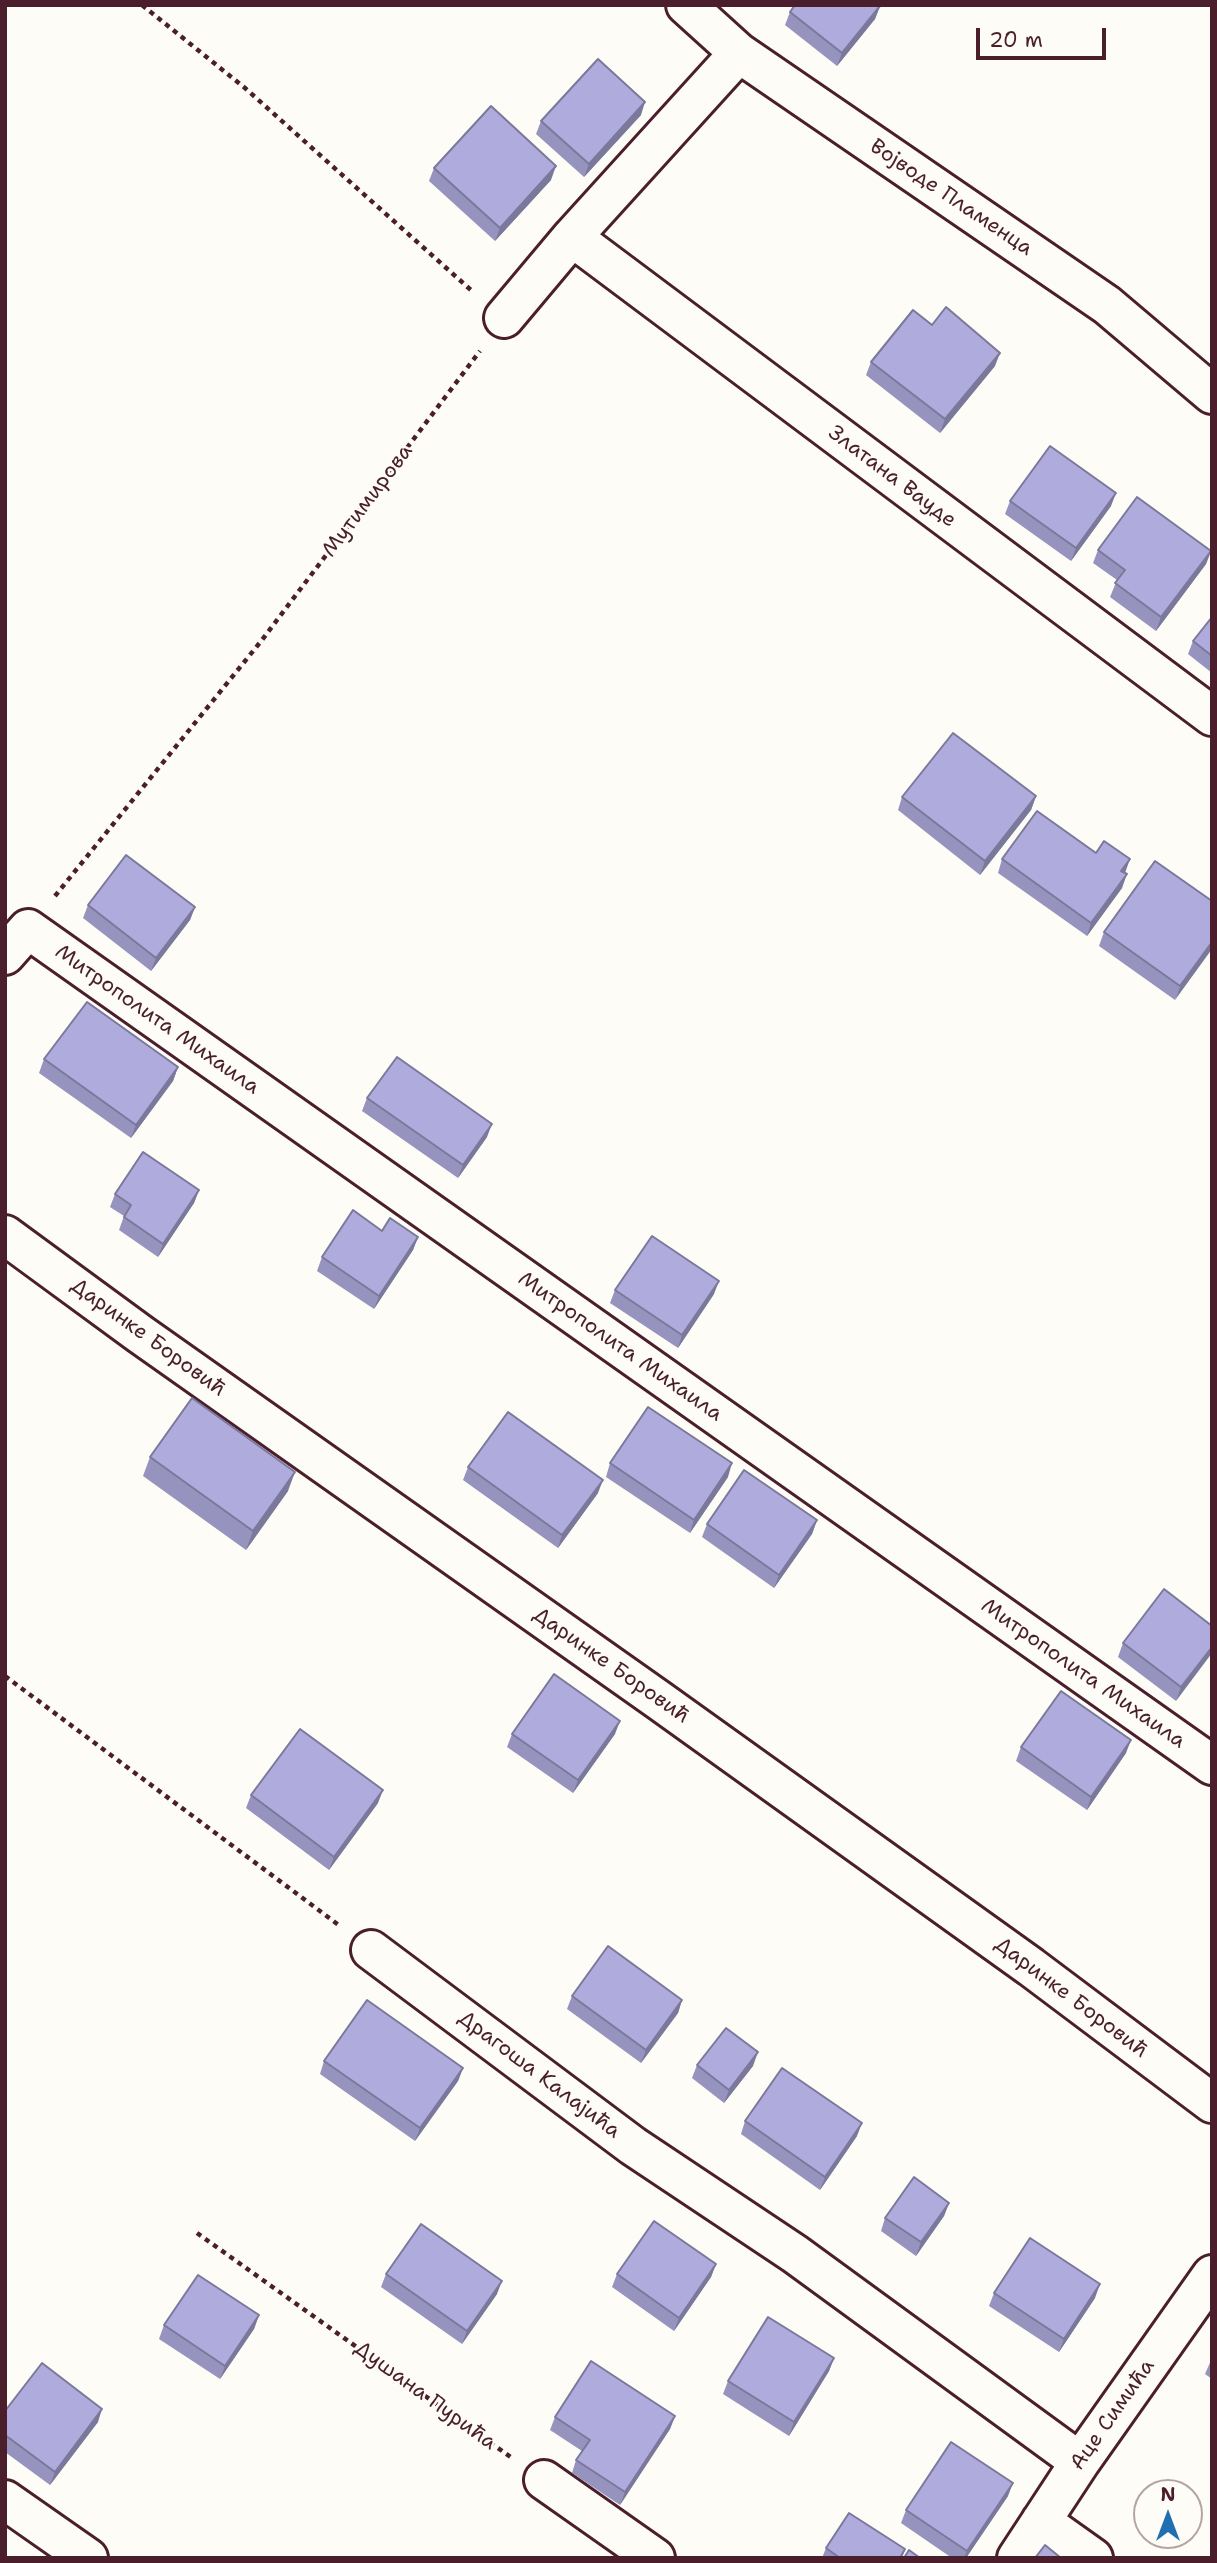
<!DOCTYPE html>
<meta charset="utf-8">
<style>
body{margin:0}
#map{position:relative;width:1217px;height:2563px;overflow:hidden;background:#fdfcf7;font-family:"Shantell Sans",sans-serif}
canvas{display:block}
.frame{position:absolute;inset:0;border:7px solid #4a1f2b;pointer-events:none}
.north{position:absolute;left:1133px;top:2479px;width:70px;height:70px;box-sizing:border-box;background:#fdfcf7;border:2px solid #b5a4a5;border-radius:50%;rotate:0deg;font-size:19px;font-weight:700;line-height:28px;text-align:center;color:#4a1f2b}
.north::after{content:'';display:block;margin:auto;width:24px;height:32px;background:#1f6fb2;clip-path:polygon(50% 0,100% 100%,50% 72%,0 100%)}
.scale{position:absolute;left:976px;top:28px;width:130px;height:32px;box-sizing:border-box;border:4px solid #4a1f2b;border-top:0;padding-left:9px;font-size:21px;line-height:24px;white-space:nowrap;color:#4a1f2b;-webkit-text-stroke:5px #fdfcf7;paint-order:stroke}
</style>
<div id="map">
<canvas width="1217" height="2563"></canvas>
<div class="frame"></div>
<div class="north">N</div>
<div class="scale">20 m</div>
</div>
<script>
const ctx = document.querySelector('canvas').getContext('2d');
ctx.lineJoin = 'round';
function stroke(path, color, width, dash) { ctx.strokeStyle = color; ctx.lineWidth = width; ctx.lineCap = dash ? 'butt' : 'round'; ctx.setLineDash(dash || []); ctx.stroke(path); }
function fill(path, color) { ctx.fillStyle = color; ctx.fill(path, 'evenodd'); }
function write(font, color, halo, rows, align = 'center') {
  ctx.font = font + ' "Shantell Sans",sans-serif'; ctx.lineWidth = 5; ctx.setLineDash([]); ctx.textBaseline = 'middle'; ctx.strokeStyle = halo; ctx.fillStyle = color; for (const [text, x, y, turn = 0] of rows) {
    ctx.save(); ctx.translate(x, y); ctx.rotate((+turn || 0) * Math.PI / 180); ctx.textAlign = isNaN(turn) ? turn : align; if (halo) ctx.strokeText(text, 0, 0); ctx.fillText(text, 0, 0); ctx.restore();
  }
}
const minor = new Path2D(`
 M686,5l53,48 368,252 105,89
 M572,237l640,479
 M504,318l68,-81 167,-184
 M5,955l23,-26 1184,836
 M5,1235l135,99 520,367 371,266 181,136
 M371,1950l262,196 162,108 285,208
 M544,2480l111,78
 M5,2500l83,58
 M1041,2521l52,37
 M1017,2558l63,-96 132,-187`);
stroke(minor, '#4a1f2b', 44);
stroke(new Path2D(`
 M142,5l103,83 227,203
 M55,896l207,-256 218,-289
 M5,1676l335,250
 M197,2233l315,225`), '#4a1f2b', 4.5, [5, 5]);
stroke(minor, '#fdfcf7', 38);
fill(new Path2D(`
 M880,6l-5,13 -38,47 -52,-41 5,-13z
 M641,115l-57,62 -48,-43 5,-13z
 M434,168l117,12 -56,61 -66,-60z
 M871,362l124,4 -55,67 -74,-58z
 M1010,501l101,5 -40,55 -66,-47z
 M1098,550l113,1 -5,13 -50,67 -46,-34 7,-17 -24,-17z
 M1212,617v56l-24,-19 5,-13z
 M1036,796l-5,14 -51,65 -82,-65 4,-13z
 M1002,859l122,14 -2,15 -35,48 -89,-63z
 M1212,901l-37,99 -76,-54 5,-14z
 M88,905l107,2 -5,13 -39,51 -68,-53z
 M44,1059l134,8 -5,14 -42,57 -92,-65z
 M367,1098l120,39 -29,41 -96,-67z
 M199,1190l-5,13 -36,54 -39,-27 5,-14 -14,-9 5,-13z
 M382,1231l36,6 -5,13 -39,59 -57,-38 5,-14z
 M615,1290l99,4 -36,54 -68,-45z
 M150,1457l138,34 -42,59 -103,-74z
 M610,1463l118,14 -38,56 -84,-56z
 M468,1467l130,26 -40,55 -95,-68z
 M817,1520l-5,14 -38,54 -72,-51 5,-13z
 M1212,1626l-36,75 -58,-44 5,-14z
 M512,1734h103l-42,59 -66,-46z
 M1021,1747l105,6 -39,57 -71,-49z
 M251,1795l127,8 -49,67 -83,-62z
 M572,1996l110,4 -4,13 -37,50 -74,-54z
 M324,2061l139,7 -5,13 -43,60 -95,-67z
 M697,2065l56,1 -29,37 -32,-25z
 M745,2121l112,15 -37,54 -79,-56z
 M949,2203l-5,13 -28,40 -35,-25 4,-13z
 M716,2264l-5,13 -37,54 -62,-44 5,-13z
 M386,2274l111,20 -35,50 -81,-57z
 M994,2293l101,5 -36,54 -70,-46z
 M259,2315l-5,14 -34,50 -61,-40 5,-14z
 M834,2358l-5,13 -40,65 -66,-42 5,-13z
 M1212,2358v21l-7,-5z
 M5,2411l93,11 -48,63 -45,-33z
 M675,2416l-5,13 -50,76 -48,-32 4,-13 6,-9 -32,-21 5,-13z
 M1008,2496l-42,62h-14l-51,-35 5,-13z
 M826,2548l79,1 -3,9h-80z`), '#9694be');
fill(new Path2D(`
 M880,6l-5,13 -38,47 5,-13z
 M645,102l-4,13 -57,62 5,-13z
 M556,166l-5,14 -56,61 5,-13z
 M1000,353l-5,13 -55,67 5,-14z
 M1116,493l-5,13 -40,55 5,-13z
 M1211,551l-5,13 -50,67 5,-14z
 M1036,796l-5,14 -51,65 5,-14z
 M1130,859l-5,14 -8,11 4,-13z
 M1127,874l-5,14 -35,48 4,-13z
 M195,907l-5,13 -39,51 5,-13z
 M1212,942v7l-37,51 5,-14z
 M178,1067l-5,14 -42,57 5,-13z
 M492,1124l-5,13 -29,41 5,-13z
 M199,1190l-5,13 -36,54 5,-13z
 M418,1237l-5,13 -39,59 5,-13z
 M719,1281l-5,13 -36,54 4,-13z
 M732,1463l-4,14 -38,56 4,-13z
 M295,1472l-7,19 -42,59 7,-19z
 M603,1480l-5,13 -40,55 4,-13z
 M817,1520l-5,14 -38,54 5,-13z
 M1212,1647v6l-36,48 5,-14z
 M620,1721l-5,13 -42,59 5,-13z
 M1131,1740l-5,13 -39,57 4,-13z
 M383,1790l-5,13 -49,67 5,-13z
 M682,2000l-4,13 -37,50 5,-13z
 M758,2052l-5,14 -29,37 5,-13z
 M463,2068l-5,13 -43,60 5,-13z
 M862,2123l-5,13 -37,54 5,-13z
 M949,2203l-5,13 -28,40 5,-14z
 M716,2264l-5,13 -37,54 5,-13z
 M502,2281l-5,13 -35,50 5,-13z
 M1100,2284l-5,14 -36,54 5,-13z
 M259,2315l-5,14 -34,50 5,-13z
 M834,2358l-5,13 -40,65 5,-14z
 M102,2409l-4,13 -48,63 5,-13z
 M675,2416l-5,13 -50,76 5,-13z
 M1013,2483l-5,13 -42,62h-2l3,-7z`), '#7a789b');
const building = new Path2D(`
 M795,5h84l1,1 -38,47 -52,-41z
 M598,59l47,43 -56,62 -48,-43z
 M491,106l65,60 -56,62 -66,-60z
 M946,307l54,46 -55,66 -74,-57 42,-52 19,15z
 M1050,446l66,47 -40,55 -66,-47z
 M1137,497l74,54 -50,66 -46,-34 10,-13 -27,-20z
 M1212,617v39l-19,-15z
 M953,733l83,63 -51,65 -83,-64z
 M1037,811l59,42 8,-12 26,18 -9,12 6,3 -36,49 -89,-64z
 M126,855l69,52 -39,51 -68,-53z
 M1155,861l57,40v41l-32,44 -76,-54z
 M87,1002l91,65 -42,58 -92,-66z
 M397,1057l95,67 -29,41 -96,-67z
 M143,1152l56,38 -36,54 -39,-27 7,-12 -16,-11z
 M353,1210l29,21 8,-13 28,19 -39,59 -57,-39z
 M652,1236l67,45 -37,54 -67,-45z
 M192,1398l103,74 -42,59 -103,-74z
 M648,1407l84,56 -38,57 -84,-57z
 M508,1412l95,68 -41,55 -94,-68z
 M744,1470l73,50 -38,55 -72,-51z
 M1164,1589l48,37v21l-31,40 -58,-44z
 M554,1674l66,47 -42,59 -66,-46z
 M1061,1691l70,49 -40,57 -70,-50z
 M300,1729l83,61 -49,67 -83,-62z
 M608,1946l74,54 -36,50 -74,-54z
 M367,2000l96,68 -43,60 -96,-67z
 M726,2028l32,24 -29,38 -32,-25z
 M782,2068l80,55 -37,54 -80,-56z
 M914,2177l35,26 -28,39 -36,-24z
 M654,2221l62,43 -37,54 -62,-44z
 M421,2224l81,57 -35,50 -81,-57z
 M1030,2238l70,46 -36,55 -70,-46z
 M198,2275l61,40 -34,51 -61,-41z
 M768,2317l66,41 -40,64 -66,-41z
 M591,2361l84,55 -50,76 -49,-32 14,-20 -35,-23z
 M42,2363l60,46 -47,63 -50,-37v-24z
 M951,2442l62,41 -46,68 -61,-41z
 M849,2513l56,36 -5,9h-60l-14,-10z
 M1045,2545l16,13h-26z
 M909,2550l11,8h-16z`);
fill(building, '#afacdd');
stroke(building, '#7a789b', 2);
write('21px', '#4a1f2b', '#fdfcf7', [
 ["Војводе Пламенца",951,198,34],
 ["Златана Вауде",892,477,37],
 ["Мутимирова",368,501,-53],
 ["Митрополита Михаила",157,1020,35],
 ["Даринке Боровић",148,1338,36],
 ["Митрополита Михаила",620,1347,35],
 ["Даринке Боровић",611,1666,35],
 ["Митрополита Михаила",1083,1674,35],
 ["Даринке Боровић",1071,1998,37],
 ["Драгоша Калајића",539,2075,37],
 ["Душана Пурића",425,2396,36],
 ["Аце Симића",1113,2415,-55]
]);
</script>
